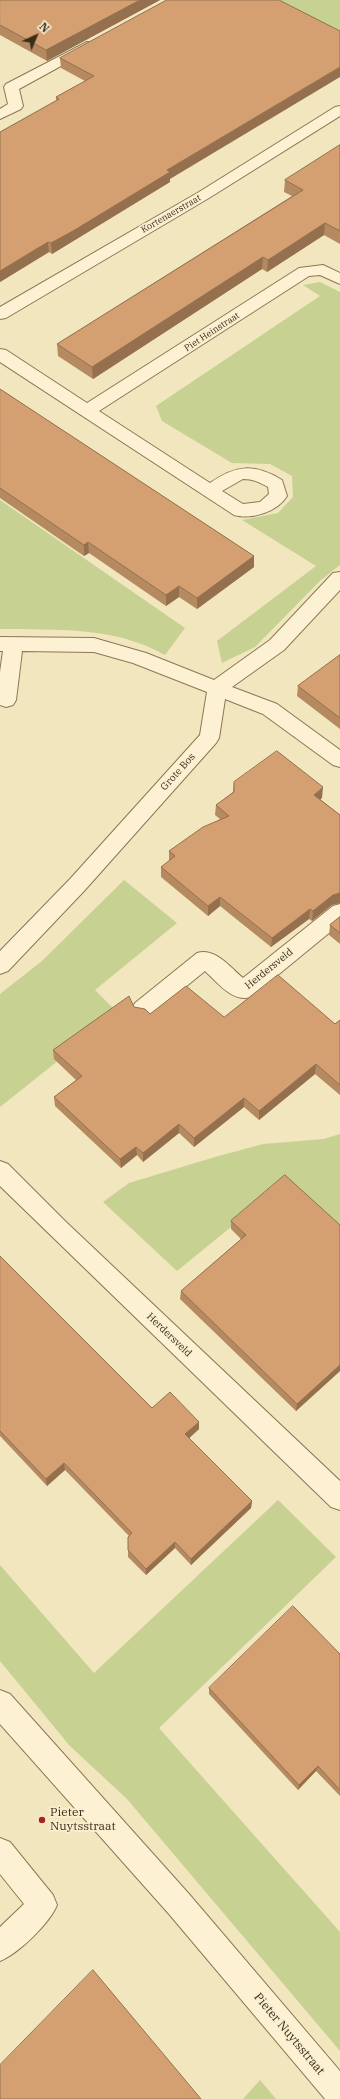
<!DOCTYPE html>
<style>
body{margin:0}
#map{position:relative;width:340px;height:2099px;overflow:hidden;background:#f2e6bf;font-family:"IBM Plex Serif",serif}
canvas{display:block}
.north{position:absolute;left:16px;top:16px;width:40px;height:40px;-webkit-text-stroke:3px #f9efcf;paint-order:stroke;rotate:44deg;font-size:11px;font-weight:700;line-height:16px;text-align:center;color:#3b2d1b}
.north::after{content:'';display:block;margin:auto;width:14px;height:18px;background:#3b2d1b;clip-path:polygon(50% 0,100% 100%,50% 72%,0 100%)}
</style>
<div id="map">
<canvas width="340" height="2099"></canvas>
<div class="north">N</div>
</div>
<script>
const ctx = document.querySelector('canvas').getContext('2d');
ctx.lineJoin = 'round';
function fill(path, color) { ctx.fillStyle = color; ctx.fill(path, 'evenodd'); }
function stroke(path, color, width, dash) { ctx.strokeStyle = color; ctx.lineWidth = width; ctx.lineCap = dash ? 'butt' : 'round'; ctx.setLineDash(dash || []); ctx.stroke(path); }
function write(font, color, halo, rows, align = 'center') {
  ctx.font = font + ' "IBM Plex Serif",serif'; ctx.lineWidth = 3.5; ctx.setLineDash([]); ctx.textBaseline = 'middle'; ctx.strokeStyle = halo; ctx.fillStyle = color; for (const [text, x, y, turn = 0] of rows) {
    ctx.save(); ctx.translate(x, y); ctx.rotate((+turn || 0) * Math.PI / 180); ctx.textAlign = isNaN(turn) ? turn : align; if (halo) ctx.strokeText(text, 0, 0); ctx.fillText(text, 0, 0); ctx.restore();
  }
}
fill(new Path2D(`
 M272,0h68v34z
 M320,282l20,10v273l-19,15 -66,67 -33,16 -5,-22 99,-75 -74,-46 36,-7 15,-16 -1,-21 -22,-12 -38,-1 -70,-42 -6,-15 164,-110 -17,-11z
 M0,500l185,128 -20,27c-51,-29 -109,-25 -165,-26z
 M124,880l53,43 -82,67 23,23 -118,94v-113l42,-33z
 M340,1134v98l-55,-49 -108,88 -74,-69 26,-19 86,-26 48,-13 61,-5z
 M278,1500l58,57 -177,171 181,204v119l-213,-252 -58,-54 -69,-84v-96l94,108z
 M260,2080l16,19h-33z`), '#c6d192');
const minor = new Path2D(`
 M87,42l5,1 2,3 -2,3 -73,40 4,17 -2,3 -21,10v-10l8,-5 -4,-17 2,-3z
 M340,106v10l-131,82 -203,120 -6,1v-12l199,-115 136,-85z
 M323,265l17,8v11l-20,-9 -11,1 -210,135 111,72c26,-18 44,-20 72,-3l5,16c-10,16 -35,24 -53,19l-234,-153v-13l6,1 81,53 212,-135zM243,479c10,0 16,3 25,8l1,7 -9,8 -17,2 -21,-13z
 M340,572v18l-56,60 -52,37 45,17 63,46v17l-7,-2 -70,-51 -38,-15 -6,39 -3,5 -132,148 -76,80 -8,3v-23l70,-72 130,-144 7,-43 -74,-29 -39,-11 -72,-1 -6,49 -3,5 -7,2 -6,-2v-33l3,-21h-3v-14l94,1 52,15 68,27 56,-40 63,-67z
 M340,904v20l-89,73c-18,6 -34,-15 -46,-26l-54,44 -8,3 -8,-3 -3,-6 3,-6 62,-50c18,-6 34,15 46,25l90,-72z
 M0,1161l8,3 58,58 274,259v29l-9,-3 -331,-321z
 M0,1690l10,4 179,200 151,177v28h-15l-156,-185 -169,-190z
 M0,1838l10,4 43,53 4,10c-7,18 -39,49 -57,56v-34l24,-23 -24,-30z`);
stroke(minor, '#8d7655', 2);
fill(minor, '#fcf2d3');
fill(new Path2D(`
 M0,0h160l-113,61 -47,-26z
 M167,0l3,182 -118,72 -3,-2 -49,30v-150l56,-31v-4l29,-16 -24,-13 -1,-10z
 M340,145v99l-16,-9 -57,37 -5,-3 -169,110 -35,-23 -1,-12 235,-148 -8,-4 1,-12z
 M0,389l254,167v11l-57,42 -18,-12 -13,9 -77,-53 -5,3 -84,-58z
 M340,655v74l-43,-33 1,-10z
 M234,782l88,16 -2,1 20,16v88l-8,2 -20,16 -3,-2 -38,28 -51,-41 -12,10 -47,-39v-10l8,-6v-10l51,-32 -5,-4 1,-10 17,-13z
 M340,917v27l-11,-9 1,-10z
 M134,1007l16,7 74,3 111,7 5,-4v75l-25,-21 -56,46 -15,-13 -50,40 -15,-14 -36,29 -6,-7 -16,13 -66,-62 -1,-9 22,-17 -22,-21 -1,-9z
 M231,1221l109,4v146l-44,40 -116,-112 1,-8 60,-52 -10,-10z
 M0,1256l152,152 47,21 -10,9 63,63 -1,7 -60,57 -16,-17 -29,27 -18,-18v-7l1,-14 -64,-66 -18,16 -47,-50z
 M340,1654v142l-24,-25 -18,19 -89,-96v-6z`), '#b68a61');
fill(new Path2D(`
 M140,0h20l-113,61 -1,-11z
 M340,67v10l-170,102v3l-118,72 -1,-11 116,-73z
 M325,223l-1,12 -57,37 1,-12z
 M48,242l1,10 -49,30v-11z
 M263,257l-1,12 -169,110 -1,-12z
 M88,542l1,11 -5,3v-11z
 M254,556v11l-57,42v-11z
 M179,586v11l-13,9v-11z
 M323,787l-1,11 -9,7 1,-10z
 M340,893v10l-8,2 -20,16 1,-10 20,-16z
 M220,897v9l-12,10v-10z
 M310,909l-1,10 -38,28 1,-9z
 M316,1064l-1,10 -56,46v-9z
 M244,1098v9l-50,40v-9z
 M179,1124v9l-36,29v-9z
 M136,1147l1,8 -16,13 -1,-9z
 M340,1365v6l-44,40 1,-7z
 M199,1422v7l-14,13v-8z
 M64,1463l1,7 -18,16 -1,-7z
 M252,1501l-1,7 -60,57v-6z
 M175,1542v6l-29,27v-6z
 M318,1766l-2,5 -18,19 1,-5z`), '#94704f');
const building = new Path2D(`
 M0,0h140l-94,50 -46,-25z
 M167,0h112l61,31v36l-173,103 3,2 -97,59 -22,12 -3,-1 -48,29v-139l59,-33 -3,-2 38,-21 -34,-18z
 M340,145v86l-15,-8 -57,37 -5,-3 -171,110 -35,-23 246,-154 -18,-10z
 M0,389l254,167 -57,42 -18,-12 -13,9 -78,-53 -4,3 -84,-57z
 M340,655v63l-42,-32z
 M277,751l46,36 -9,8 26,20v78l-7,2 -20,16 -3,-2 -38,29 -52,-41 -12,9 -47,-39 14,-11 -6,-5 34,-24 26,-11 -13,-11 18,-13v-10z
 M340,917v16l-10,-8z
 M278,975l57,49 5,-4v65l-24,-21 -57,47 -15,-13 -50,40 -15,-14 -36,29 -7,-6 -16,12 -66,-62 28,-21 -29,-26 76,-54 5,11 11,2 5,5 36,-28 38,31z
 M285,1175l55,50v140l-43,39 -116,-113 65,-56 -15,-14z
 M0,1256l152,152 18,-16 29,30 -14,12 67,67 -61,58 -16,-17 -29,27 -18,-19v-13l4,-4 -68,-70 -18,16 -46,-48z
 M293,1606l47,48v136l-22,-24 -19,19 -90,-97z
 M93,1970l108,129h-201v-34z`);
fill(building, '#d4a071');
stroke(building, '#94704f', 1);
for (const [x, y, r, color] of [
 [42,1820,4,"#a2261f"]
]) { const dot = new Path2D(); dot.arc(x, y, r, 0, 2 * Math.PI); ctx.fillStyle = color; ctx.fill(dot); stroke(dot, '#f9efcf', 1.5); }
write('9px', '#3b2d1b', '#f9efcf', [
 ["Kortenaerstraat",171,214,-30],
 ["Piet Heinstraat",212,332,-33]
]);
write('10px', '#3b2d1b', '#f9efcf', [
 ["Grote Bos",178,772,-48],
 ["Herdersveld",269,969,-39],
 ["Herdersveld",169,1335,44]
]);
write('12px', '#3b2d1b', '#f9efcf', [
 ["Pieter",50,1813],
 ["Nuytsstraat",50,1827]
], 'left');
write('12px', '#3b2d1b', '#f9efcf', [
 ["Pieter Nuytsstraat",289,2034,50]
]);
</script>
